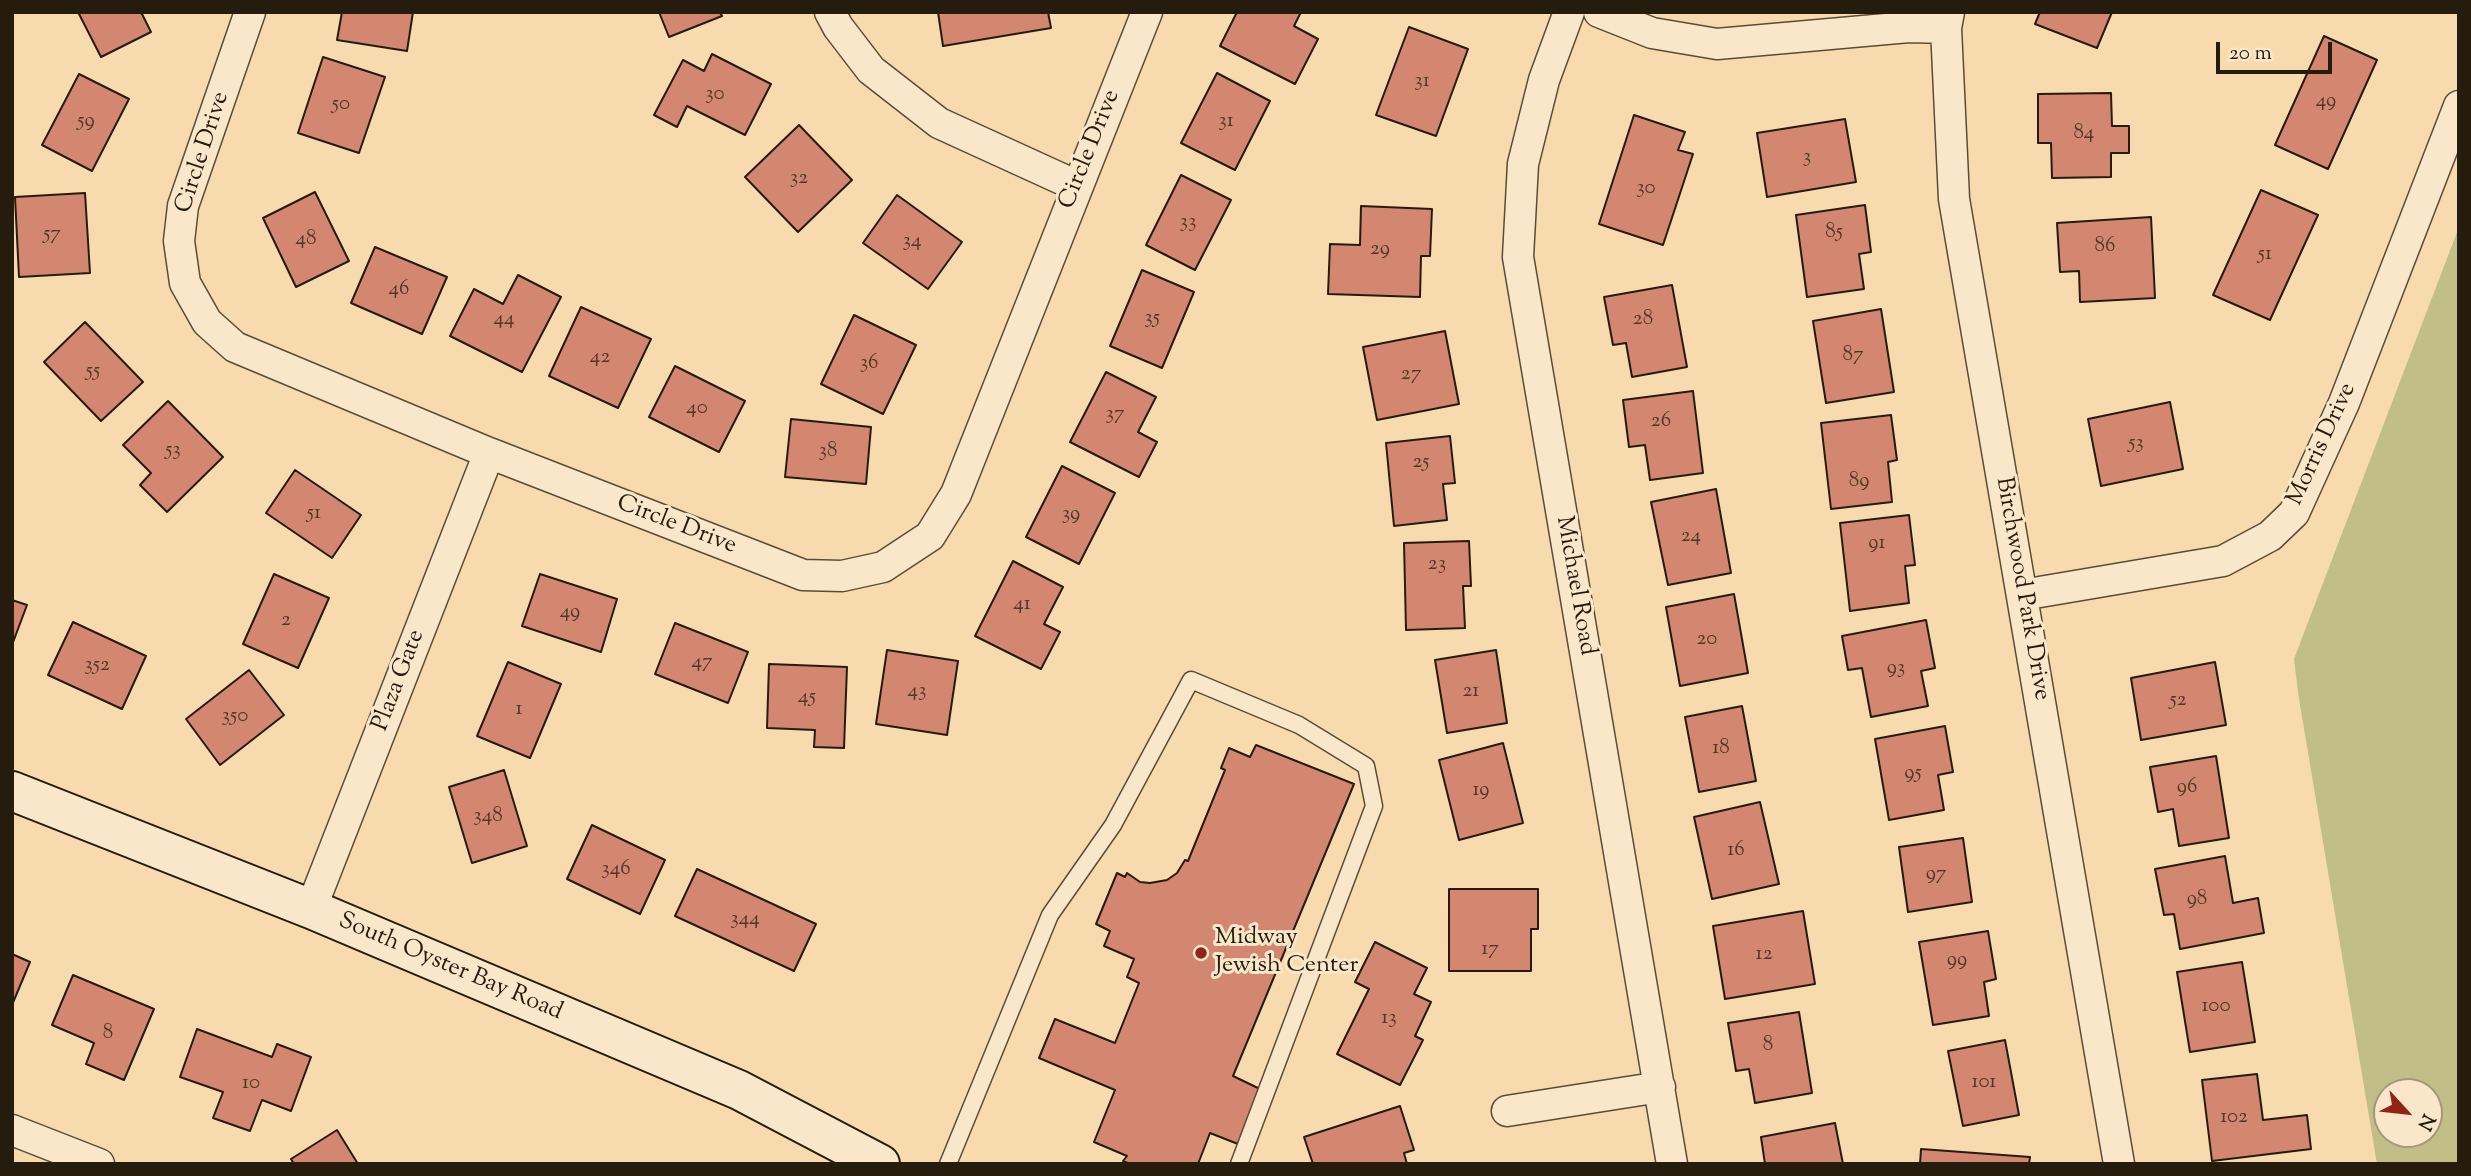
<!DOCTYPE html>
<style>
body{margin:0}
#map{position:relative;width:2471px;height:1176px;overflow:hidden;background:#f7daae;font-family:"Sorts Mill Goudy",serif}
canvas{display:block}
.frame{position:absolute;inset:0;border:14px solid #261c0e;pointer-events:none}
.north{position:absolute;left:2373px;top:1078px;width:70px;height:70px;box-sizing:border-box;background:#fae7ca;border:2px solid #a5967f;border-radius:50%;rotate:117deg;font-size:19px;font-weight:700;line-height:28px;text-align:center;color:#261c0e}
.north::after{content:'';display:block;margin:auto;width:24px;height:32px;background:#8f2418;clip-path:polygon(50% 0,100% 100%,50% 72%,0 100%)}
.scale{position:absolute;left:2216px;top:42px;width:116px;height:32px;box-sizing:border-box;border:4px solid #261c0e;border-top:0;padding-left:9px;font-size:21px;line-height:24px;white-space:nowrap;color:#261c0e;-webkit-text-stroke:5px #fae7ca;paint-order:stroke}
</style>
<div id="map">
<canvas width="2471" height="1176"></canvas>
<div class="frame"></div>
<div class="north">N</div>
<div class="scale">20 m</div>
</div>
<script>
const ctx = document.querySelector('canvas').getContext('2d');
ctx.lineJoin = 'round';
function fill(path, color) { ctx.fillStyle = color; ctx.fill(path, 'evenodd'); }
function stroke(path, color, width, dash) { ctx.strokeStyle = color; ctx.lineWidth = width; ctx.lineCap = dash ? 'butt' : 'round'; ctx.setLineDash(dash || []); ctx.stroke(path); }
function write(font, color, halo, rows, align = 'center') {
  ctx.font = font + ' "Sorts Mill Goudy",serif'; ctx.lineWidth = 6; ctx.setLineDash([]); ctx.textBaseline = 'middle'; ctx.strokeStyle = halo; ctx.fillStyle = color; for (const [text, x, y, turn = 0] of rows) {
    ctx.save(); ctx.translate(x, y); ctx.rotate((+turn || 0) * Math.PI / 180); ctx.textAlign = isNaN(turn) ? turn : align; if (halo) ctx.strokeText(text, 0, 0); ctx.fillText(text, 0, 0); ctx.restore();
  }
}
fill(new Path2D(`
 M2459,227v937h-82l-78,-465 -5,-40zM2387,1092h42v42h-42z`), '#c1be88');
const building = new Path2D(`
 M78,12h63l10,20 -50,25z
 M342,12h71l-6,39 -70,-11z
 M659,12h61l2,4 -53,21z
 M938,12h110l3,16 -108,18z
 M1237,12h64l-7,14 24,13 -23,45 -75,-38z
 M2040,12h72l-15,36 -62,-24z
 M1409,27l59,22 -32,87 -60,-21z
 M2324,36l53,24 -49,109 -53,-24z
 M712,54l59,30 -26,51 -58,-29 -10,21 -23,-12 29,-55 21,11z
 M323,57l62,20 -26,76 -61,-20z
 M1217,73l53,28 -35,69 -54,-27z
 M79,74l50,25 -37,72 -50,-26z
 M2111,93l1,33h17v27h-18v24l-59,1 -1,-35h-13v-49z
 M1634,115l51,17 -7,18 15,4 -30,91 -64,-21z
 M1845,119l11,63 -89,15 -10,-64z
 M799,125l53,55 -54,52 -53,-55z
 M1181,175l50,25 -36,70 -49,-25z
 M2261,190l57,25 -48,105 -57,-25z
 M315,192l34,69 -53,26 -33,-69z
 M85,193l5,80 -71,4 -4,-80z
 M897,195l65,47 -34,47 -65,-46z
 M1865,205l6,47 -12,2 5,35 -57,8 -11,-82z
 M1361,206l71,3 -2,47h-9l-1,41 -92,-3 2,-50 30,1z
 M2151,217l4,81 -75,4 -1,-31 -19,1 -3,-49z
 M375,247l72,30 -25,57 -71,-31z
 M1142,270l52,22 -32,76 -52,-22z
 M518,275l43,22 -39,75 -72,-36 24,-47 29,15z
 M1672,285l15,82 -55,10 -6,-34 -13,2 -9,-48z
 M581,307l70,32 -33,69 -69,-32z
 M1881,309l13,83 -68,11 -13,-82z
 M854,315l62,30 -33,69 -62,-30z
 M85,322l58,60 -42,39 -57,-59z
 M1445,331l14,73 -82,16 -14,-73z
 M675,366l70,35 -26,51 -70,-35z
 M1106,372l50,25 -18,35 19,10 -18,35 -69,-35z
 M1693,391l10,82 -53,7 -5,-35 -16,2 -6,-47z
 M168,401l55,56 -56,55 -27,-27 11,-12 -28,-28z
 M2170,402l13,67 -82,17 -13,-67z
 M1891,415l6,45 -9,2 4,40 -61,7 -10,-86z
 M791,419l80,8 -5,57 -81,-7z
 M1450,436l5,47 -12,1 4,36 -53,6 -8,-83z
 M1062,466l53,27 -36,71 -53,-27z
 M295,470l66,45 -29,43 -66,-45z
 M1716,489l15,84 -63,12 -17,-83z
 M1909,515l6,50 -10,1 4,37 -59,8 -10,-88z
 M1469,541l2,45h-8l2,42 -59,2 -2,-87z
 M1013,561l50,26 -19,37 16,8 -19,37 -66,-33z
 M274,574l55,24 -31,70 -55,-24z
 M540,574l77,25 -16,53 -79,-26z
 M1734,594l14,79 -68,13 -14,-79z
 M12,600l15,5 -15,40z
 M1926,620l9,48 -14,3 7,35 -57,11 -9,-49 -14,2 -6,-34z
 M73,622l73,34 -24,53 -74,-34z
 M675,623l73,29 -20,51 -73,-29z
 M887,650l71,11 -11,74 -71,-11z
 M1496,650l11,73 -60,10 -12,-73z
 M508,662l53,22 -31,74 -53,-22z
 M2215,662l11,63 -85,15 -10,-62z
 M769,664l78,3 -3,81 -30,-1 1,-17 -48,-2z
 M249,670l35,45 -64,50 -34,-46z
 M1742,706l14,75 -57,11 -14,-75z
 M1945,726l8,46 -15,3 6,35 -55,10 -14,-81z
 M1503,743l20,80 -64,17 -20,-80z
 M1256,745l98,39 -121,292 27,13 -22,55 -28,-11 -12,31h-68l-7,-3 4,-5 -33,-14 21,-52 -76,-32 16,-39 60,24 24,-60 -12,-6 7,-18 -30,-13 6,-15 -14,-7 21,-51 8,4 2,-4 13,9 10,1 17,-3 10,-7 8,-13 3,1 37,-91 -4,-2 8,-20 21,9z
 M2216,756l13,82 -50,8 -6,-37 -15,3 -8,-45z
 M504,770l23,76 -55,17 -23,-76z
 M1760,802l19,82 -67,15 -18,-82z
 M592,825l73,35 -25,54 -73,-35z
 M1963,838l9,64 -64,10 -9,-65z
 M2225,856l8,47 25,-5 6,35 -84,16 -6,-35 -10,1 -9,-46z
 M697,869l119,55 -22,47 -119,-55z
 M1449,889h89v40h-7v42h-82z
 M1803,911l12,73 -90,15 -12,-73z
 M1988,931l8,48 -12,3 5,34 -56,9 -14,-83z
 M1375,942l52,26 -13,26 17,8 -16,34 8,4 -23,45 -63,-31 32,-65 -14,-7z
 M12,954l18,8 -18,43z
 M2242,962l13,80 -65,10 -13,-80z
 M73,975l81,34 -30,71 -38,-16 8,-21 -42,-18z
 M1799,1012l13,81 -57,10 -6,-34 -13,2 -8,-48z
 M197,1029l75,28 5,-13 34,13 -20,54 -29,-11 -12,31 -37,-13 10,-26 -43,-15z
 M2005,1040l14,75 -56,11 -15,-75z
 M2257,1074l6,46 44,-5 4,34 -99,12 -10,-81z
 M1400,1106l14,44 -10,3 3,11h-94l-9,-27z
 M1835,1123l8,41h-78l-4,-27z
 M337,1130l21,34h-64l-3,-5z
 M1921,1149l109,8 -1,7h-109z`);
fill(building, '#d38771');
stroke(building, '#261c0e', 2);
const service = new Path2D(`
 M948,1164l102,-249 63,-90 78,-145 108,45 67,41 8,40 -135,358`);
const minor = new Path2D(`
 M250,12l-67,194 -4,35 6,42 22,39 28,25 254,106 314,122 39,1 41,-9 47,-31 26,-42 191,-482
 M830,12l8,15 33,43 68,53 138,63
 M1569,12l-25,68 -21,84 -5,93 154,907
 M1599,12l53,21 65,11 192,-17 37,1
 M1949,12l-3,16 8,171 165,965
 M2022,595l201,-34 47,-25 24,-23 50,-110 115,-297
 M311,909l178,-456
 M1507,1111l153,-24
 M12,1130l87,34`);
const secondary = new Path2D(`
 M12,791l299,118 428,181 141,74`);
stroke(service, '#5a4c36', 19);
stroke(minor, '#5a4c36', 33);
stroke(secondary, '#261c0e', 42);
stroke(service, '#fae7ca', 16);
stroke(minor, '#fae7ca', 30);
stroke(secondary, '#fae7ca', 38);
for (const [x, y, r, color] of [
 [1201,953,7,"#8f2418"]
]) { const dot = new Path2D(); dot.arc(x, y, r, 0, 2 * Math.PI); ctx.fillStyle = color; ctx.fill(dot); stroke(dot, '#fae7ca', 2.5); }
write('21px', '#513727', null, [
 ["31",1422,82],
 ["30",715,95],
 ["49",2326,102],
 ["50",341,105],
 ["59",86,122],
 ["31",1226,122],
 ["84",2084,134],
 ["3",1807,158],
 ["32",799,179],
 ["30",1646,189],
 ["33",1188,223],
 ["85",1834,233],
 ["57",52,235],
 ["48",306,240],
 ["34",912,242],
 ["86",2105,247],
 ["29",1380,250],
 ["51",2265,255],
 ["46",399,290],
 ["35",1152,319],
 ["44",504,320],
 ["28",1643,320],
 ["87",1853,356],
 ["42",600,358],
 ["36",869,364],
 ["55",93,372],
 ["27",1411,375],
 ["40",697,409],
 ["37",1115,415],
 ["26",1661,422],
 ["53",2136,444],
 ["53",173,451],
 ["38",828,452],
 ["25",1421,463],
 ["89",1859,482],
 ["51",314,514],
 ["39",1071,515],
 ["24",1691,537],
 ["91",1877,544],
 ["23",1437,565],
 ["41",1022,605],
 ["49",570,613],
 ["2",286,621],
 ["20",1707,640],
 ["47",702,663],
 ["352",97,666],
 ["93",1896,669],
 ["43",917,692],
 ["21",1471,692],
 ["45",807,698],
 ["52",2178,701],
 ["1",519,710],
 ["350",235,717],
 ["18",1721,749],
 ["95",1913,774],
 ["96",2187,788],
 ["19",1481,791],
 ["348",488,817],
 ["16",1736,851],
 ["346",616,870],
 ["97",1936,875],
 ["98",2197,900],
 ["344",745,920],
 ["17",1490,950],
 ["12",1764,955],
 ["99",1957,961],
 ["100",2216,1007],
 ["13",1389,1019],
 ["8",108,1034],
 ["8",1768,1046],
 ["101",1984,1083],
 ["10",251,1084],
 ["102",2234,1118]
]);
write('24px', '#261c0e', '#fae7ca', [
 ["Circle Drive",1091,150,-68],
 ["Circle Drive",204,153,-72],
 ["Morris Drive",2323,445,-65],
 ["Circle Drive",676,526,21],
 ["Michael Road",1574,586,80],
 ["Birchwood Park Drive",2021,589,80],
 ["Plaza Gate",400,681,-69],
 ["South Oyster Bay Road",450,968,23]
]);
write('24px', '#261c0e', '#fae7ca', [
 ["Midway",1215,939],
 ["Jewish Center",1215,967]
], 'left');
</script>
